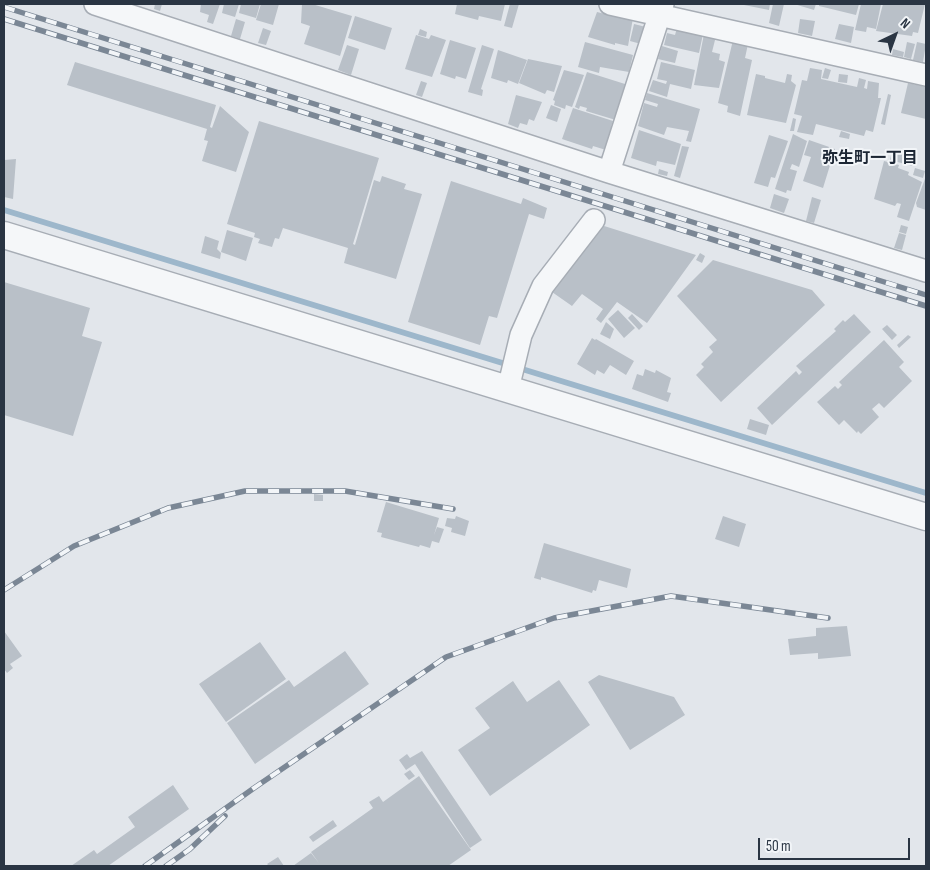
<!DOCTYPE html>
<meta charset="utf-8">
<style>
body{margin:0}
#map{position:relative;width:930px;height:870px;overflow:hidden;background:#e2e6eb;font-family:"Sofia Sans Condensed",sans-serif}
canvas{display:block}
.frame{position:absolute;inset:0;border:5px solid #2a3543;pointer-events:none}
.north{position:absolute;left:870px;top:10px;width:50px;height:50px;-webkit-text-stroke:4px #f2f5f8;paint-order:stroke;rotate:42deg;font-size:14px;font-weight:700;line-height:20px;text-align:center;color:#2a3543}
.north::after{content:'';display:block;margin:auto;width:18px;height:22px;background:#2a3543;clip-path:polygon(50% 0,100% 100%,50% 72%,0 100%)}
.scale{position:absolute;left:758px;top:838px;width:152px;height:22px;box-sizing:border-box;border:2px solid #2a3543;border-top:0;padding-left:6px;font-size:15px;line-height:18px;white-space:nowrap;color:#2a3543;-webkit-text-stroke:4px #f2f5f8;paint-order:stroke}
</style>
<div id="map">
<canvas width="930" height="870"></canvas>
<div class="frame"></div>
<div class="north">N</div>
<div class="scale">50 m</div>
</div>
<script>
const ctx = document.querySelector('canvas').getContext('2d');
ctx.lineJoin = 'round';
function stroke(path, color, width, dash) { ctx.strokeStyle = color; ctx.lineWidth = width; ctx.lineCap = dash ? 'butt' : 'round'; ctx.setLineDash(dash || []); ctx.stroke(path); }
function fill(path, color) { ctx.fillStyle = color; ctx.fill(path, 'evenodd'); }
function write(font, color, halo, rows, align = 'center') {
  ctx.font = font + ' "Sofia Sans Condensed","Noto Sans JP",sans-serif'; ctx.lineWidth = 4; ctx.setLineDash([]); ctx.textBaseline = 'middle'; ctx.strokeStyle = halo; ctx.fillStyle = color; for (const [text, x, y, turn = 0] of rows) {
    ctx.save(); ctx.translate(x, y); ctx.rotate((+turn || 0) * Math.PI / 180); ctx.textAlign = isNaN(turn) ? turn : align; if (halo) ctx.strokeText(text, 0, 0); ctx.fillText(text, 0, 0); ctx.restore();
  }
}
stroke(new Path2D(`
 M4,210l922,283`), '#9db7cb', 6);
fill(new Path2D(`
 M155,4h7l-2,7 -6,-2z
 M201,4h19l-7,20 -6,-2 2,-7 -9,-3z
 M224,4h15l-4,13 -13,-4z
 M241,4h19l-4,14 -17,-5z
 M261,4h18l-6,21 -17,-5z
 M302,4h10l40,12 -12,40 -36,-12 6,-18 -9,-3z
 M457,4h48l-4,17 -22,-5 -1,4 -23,-6z
 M510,4h9l-7,24 -8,-2z
 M739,4h31l-1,6z
 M773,4h11l-5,22 -10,-3z
 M794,4h22l-2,6z
 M819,4h40l-3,11 -37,-9z
 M861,4h20l-5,25 -9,-2 -1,5 -11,-2z
 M883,4h42l-7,29 -5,-1 -1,4 -36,-5z
 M597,12l12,3 1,-3 23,6 -5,28 -13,-3v2l-27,-8z
 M355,16l37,12 -7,22 -37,-12z
 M236,19l9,3 -5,17 -9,-3z
 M800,19l15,2 -3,15 -14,-3z
 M634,24l12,3 -5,17 -11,-3z
 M839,24l15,3 -3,16 -16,-4z
 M263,28l8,3 -5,14 -8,-2z
 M677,28l26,6 -4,19 -35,-8 3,-12 8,2z
 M420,29l7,3 -1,5 -8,-2z
 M704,34l12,2 -4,16 8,2 -1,6 6,2 -6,26 -25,-3z
 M416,35l13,4 2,-4 15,5 -14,37 -27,-8z
 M450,40l26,8 -10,31 -10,-3 -1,3 -15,-5z
 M733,40l15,4 -3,14 7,2 -12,56 -13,-4 1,-6 -10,-3z
 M585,42l48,13 -4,17 -29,-5 -1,6 -21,-6z
 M907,42l8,2 -4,15 -7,-2z
 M917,42l9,2 -3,18 -10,-2z
 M347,45l12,4 -8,26 -13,-5z
 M482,45l12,4 -13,40 2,1 -1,6 -14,-4z
 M662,46l16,5 -3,12 -17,-4z
 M893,49l11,3 -1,5 -11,-2z
 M498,50l29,10 -9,24 -10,-4 -1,3 -16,-5z
 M528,59l34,7 -8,26 -7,-2 -2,4 -26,-11z
 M75,62l141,43 -6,22 2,1 8,-22 29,26 -13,40 -34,-11 6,-20 -4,-1 3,-11 -140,-44z
 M661,62l34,8 -4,19 -21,-5 -3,13 -18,-6 4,-11 13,4 1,-3 -10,-2z
 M810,68l12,2 -1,9 36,8 2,-9 7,2 -2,8 3,1 1,-8 11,2 -1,15h3l-8,34 -7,-2 -2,6 -48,-12 -3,11 -16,-3 5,-16 -8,-2 8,-34 5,1z
 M825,68l6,2 -3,9 -6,-1z
 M564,70l20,5 -12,32 -6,-2 -1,4 -11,-4 1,-4 -2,-1z
 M587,72l38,12 -3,20h-3l-1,5 4,1 -3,11 -33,-10 1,-3 -7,-2 -1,3 -4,-2z
 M756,74l9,2v2l20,5 2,-9 5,1 -1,6 5,4 -10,38 -39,-8z
 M839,74l9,1 -1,8 -9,-1z
 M421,81l6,2 -5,14 -6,-2z
 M908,83l18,4v32l-25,-6z
 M647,93l53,16 -9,33 -5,-1 3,-10 -22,-4 -3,8 -26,-9 6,-23 13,4 1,-3 -13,-4z
 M888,94l3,1 -6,30 -4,-1z
 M516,95l26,7 -8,19 -5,-2 -2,6 -7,-2 -2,5 -10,-4z
 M551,105l10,4 -4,13 -11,-4z
 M573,108l40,13 -2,6 2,1 -7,22 -13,-4 -1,3 -30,-10z
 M793,118l3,1 -2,12h-4z
 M259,121l120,37 -26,86 2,1 19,-65 6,2 2,-6 24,8 -2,5 18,5 -26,85 -52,-16 4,-15 -65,-20 -4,11 -4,-1 -3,9 -14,-4 2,-4 -6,-2 1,-4 -28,-9z
 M639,130l42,14 -6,21 -18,-4 -1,5 -25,-8z
 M841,131l9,3 -1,5 -10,-2z
 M793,134l14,7 -8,26 -7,-3 -2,5 7,2 -6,20 -4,-1 -1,3 -11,-4z
 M769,135l19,6 -13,37 -4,-1 -3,10 -14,-4z
 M809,140l26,9 -12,39 -20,-7 8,-24 -7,-2z
 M682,146l7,1 -9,31 -6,-2z
 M892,151l23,7 -2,8 -23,-6z
 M16,159l-3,40 -9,-2v-37z
 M884,161l15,4 -1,3 11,4 -1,3 14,7 -13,39 -12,-4 4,-13 -4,-1 -2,3 -21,-7z
 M915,168l10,3 -2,7 -10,-3z
 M659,169l9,3 -1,4 -9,-2z
 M926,176v34l-9,-3 -1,-4z
 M451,181l70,23 2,-6 24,10 -3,11 -15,-5 -32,104 -8,-2 -9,29 -72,-23z
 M774,194l15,5 -5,14 -14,-5z
 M812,197l9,3 -7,23 -8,-2z
 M601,225l95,30 -49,68 -30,-21 -16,21 -5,-4 7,-10 -21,-15 -10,12 -20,-14z
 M901,225l7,2 -2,7 -7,-2z
 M227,230l26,8 -7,23 -25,-9z
 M899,233l7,2 -4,15 -8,-2z
 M205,236l14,5 -2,8 4,4 -1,6 -19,-6z
 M700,253l5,3 -3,7 -6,-3z
 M713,260l99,30 13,15 -104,97 -25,-27 8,-8 -3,-3 12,-12 -4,-5 8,-7 -40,-44z
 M4,282l86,26 -8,28 20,6 -29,94 -69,-21z
 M618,310l17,18 -11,10 -16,-19z
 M632,314l11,12 -4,4 -11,-12z
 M854,314l17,18 -99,93 -15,-17 39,-37 3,4 3,-3 -6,-6 40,-35 -2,-2 9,-9 2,2z
 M606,322l8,7 -4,10 -10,-5z
 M887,325l10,10 -5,5 -10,-11z
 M908,335l3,2 -12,11 -2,-3z
 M592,338l3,2 1,-1 38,22 -8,14 -16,-10 -6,9 -7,-4 -2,5 -18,-11z
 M884,340l20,22 -5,5 13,14 -28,27 -5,-5 -7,6 7,8 -18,17 -3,-3 -1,2 -13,-13 -5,5 -22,-23 18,-16 3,3 4,-4 -3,-3z
 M645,369l10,4 1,-3 15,8 -4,14 4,1 -3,9 -36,-13 5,-15 6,2z
 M750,419l19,6 -3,10 -19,-6z
 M314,494l9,1v6h-9z
 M386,502l53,16 -5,17 3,-8 7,2 -5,14 -7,-2 -2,7 -10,-3 -1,2 -38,-10 1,-4 -5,-1z
 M456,516l13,5 -4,15 -14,-4 1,-4 -7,-2 2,-8 8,1z
 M723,516l23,8 -7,23 -24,-8z
 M544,543l87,26 -4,19 -28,-8 -3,11 -3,-1 -1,3 -51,-16v3l-7,-2z
 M847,626l4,30 -33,3v-6l-28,2 -2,-16 28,-3v-8z
 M4,631l18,25 -12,8 3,4 -6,5 -3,-4z
 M260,642l26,37 -60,43 -27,-38z
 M345,651l24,33 -114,80 -28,-41 62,-43 5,7z
 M599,675l75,22 11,18 -55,35 -42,-68z
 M559,680l31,45 -100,71 -32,-46 32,-22 -15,-20 38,-27 14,21z
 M422,751l60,89 -12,8 -55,-84 -9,6 -7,-10 8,-6 3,4z
 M410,770l5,6 -6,4 -5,-6z
 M419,776l52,74 -23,16h-155l18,-13 8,10 -8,-11 62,-44 -4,-6 10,-6 4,6z
 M173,785l16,24 -81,57h-37l23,-16 3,4 38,-27 -7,-10z
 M333,820l4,6 -24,16 -4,-5z
 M278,857l6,9h-15l-2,-2z`), '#b9c0c8');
const minor = new Path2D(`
 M95,4l514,168 317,99
 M610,4l316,71
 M609,172l54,-168
 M508,389l13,-54 22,-49 51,-66`);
const tertiary = new Path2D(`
 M4,235l922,282`);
stroke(minor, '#a7adb5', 24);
stroke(tertiary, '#a7adb5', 29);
stroke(minor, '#f5f7f9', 21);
stroke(tertiary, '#f5f7f9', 26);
const rail = new Path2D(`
 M4,7l922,288
 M4,19l922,287
 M4,590l70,-44 94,-38 77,-17h100l108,18
 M145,866l109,-78 192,-131 108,-39 117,-22 157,22
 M166,866l24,-17 35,-33`);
stroke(rail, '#7b8795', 5.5);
stroke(rail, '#f2f5f8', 4, [11]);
write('bold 16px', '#1c2634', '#f2f5f8', [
 ["弥生町一丁目",870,159]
]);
</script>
